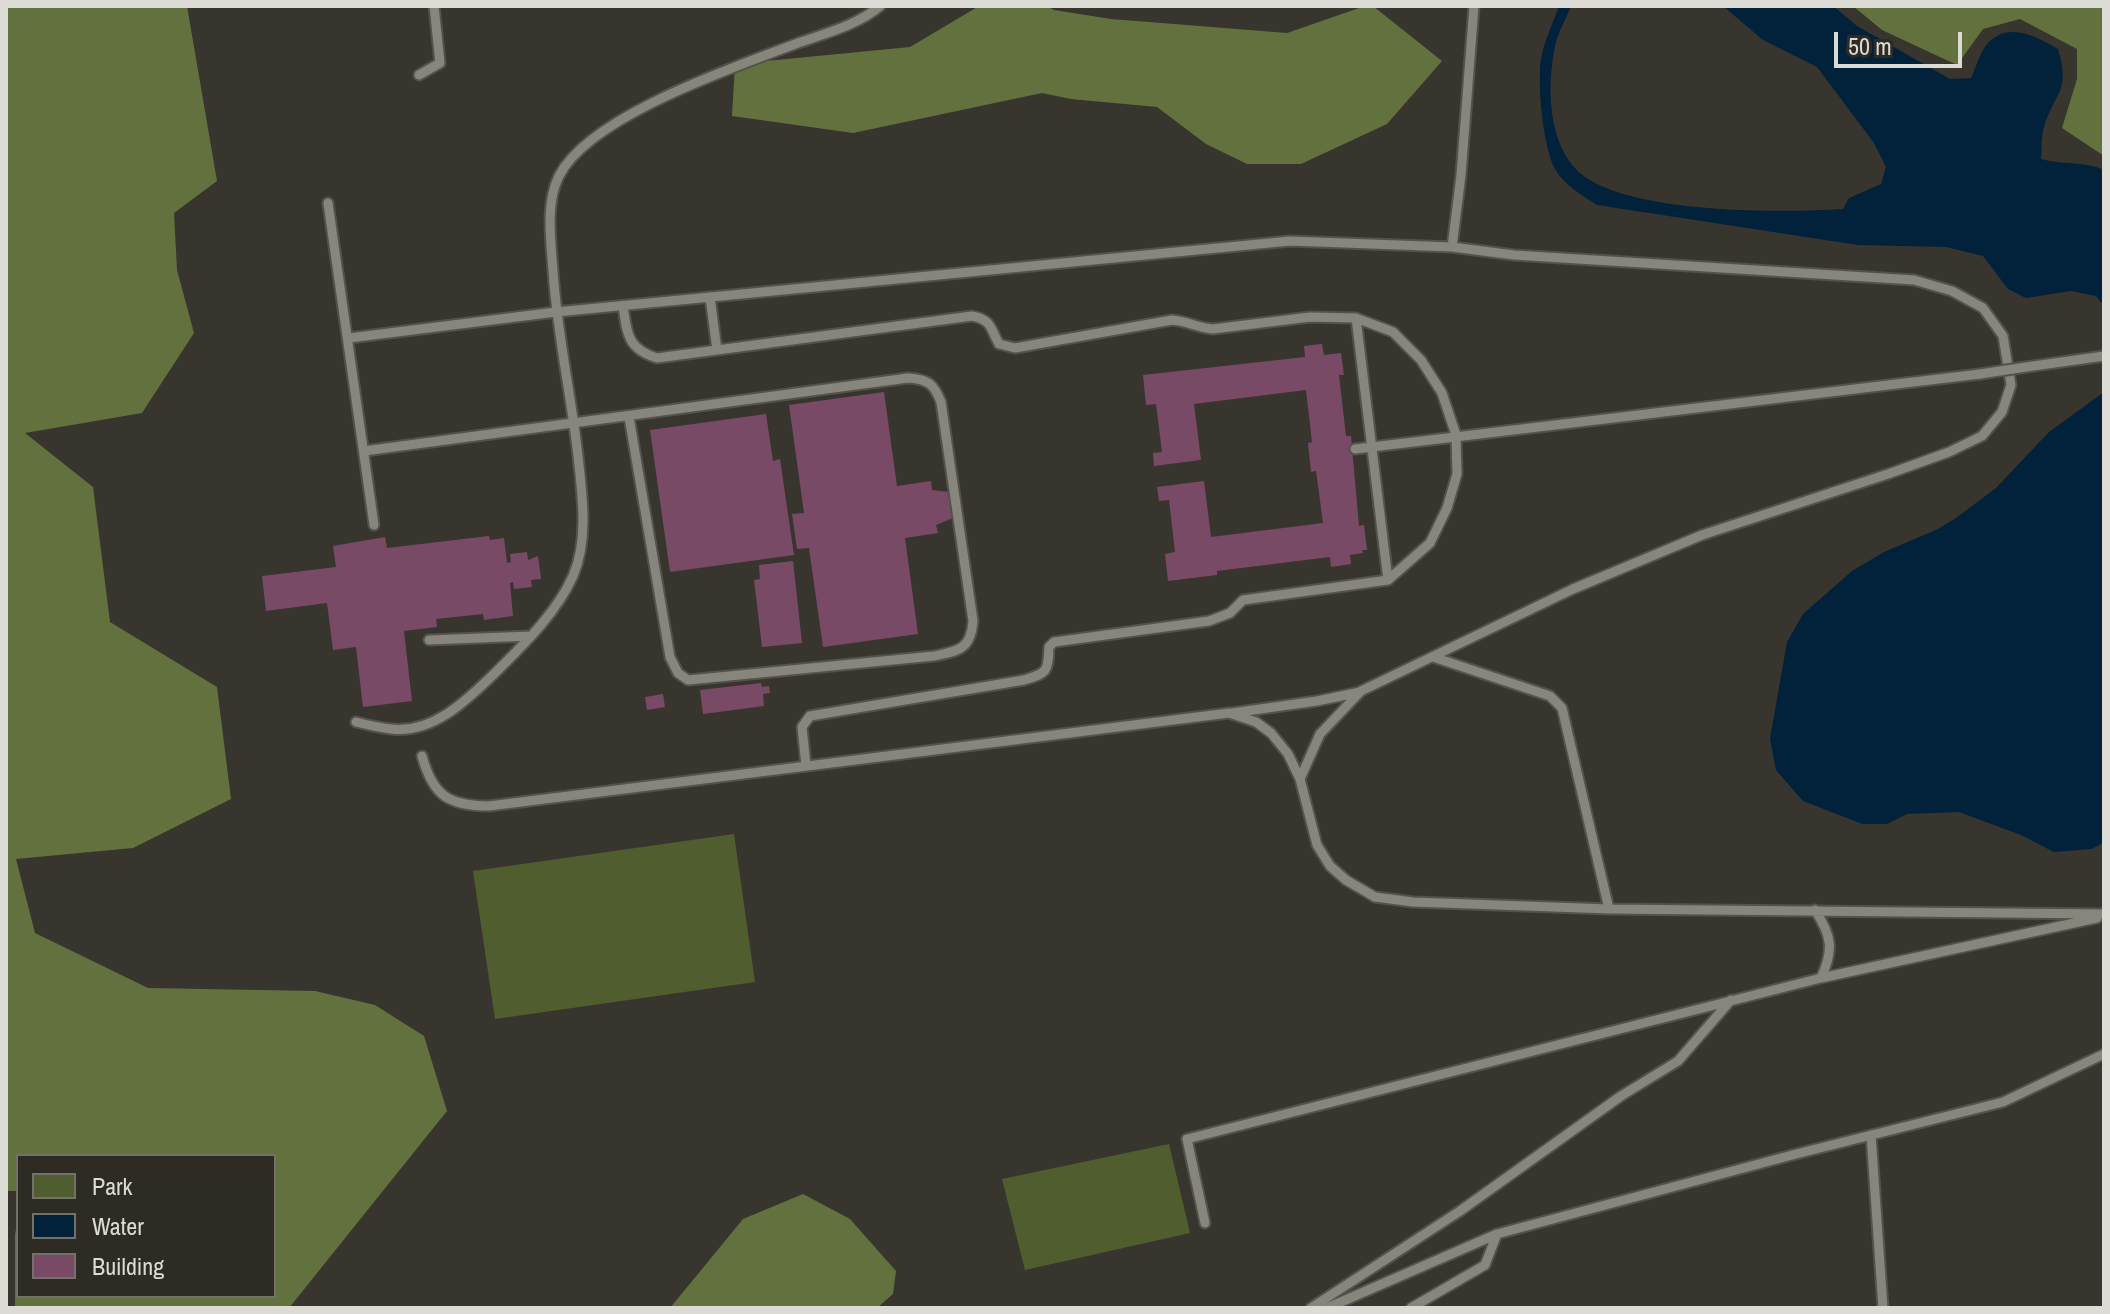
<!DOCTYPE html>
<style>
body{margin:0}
#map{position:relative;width:2110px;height:1314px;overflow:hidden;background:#38352e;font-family:"Archivo Narrow",sans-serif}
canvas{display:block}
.frame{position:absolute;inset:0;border:8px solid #dcdbd6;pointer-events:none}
.legend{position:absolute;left:16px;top:1154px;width:260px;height:144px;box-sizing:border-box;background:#2e2b24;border:2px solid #74716b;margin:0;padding:10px 14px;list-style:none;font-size:24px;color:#dcdbd6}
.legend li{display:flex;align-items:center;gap:16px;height:40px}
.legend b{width:40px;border:2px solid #74716b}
.scale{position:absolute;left:1834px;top:32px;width:128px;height:36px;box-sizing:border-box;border:4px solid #dcdbd6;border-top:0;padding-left:10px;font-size:24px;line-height:28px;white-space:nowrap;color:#dcdbd6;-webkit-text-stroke:6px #2e2b24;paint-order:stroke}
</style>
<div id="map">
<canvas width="2110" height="1314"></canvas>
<div class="frame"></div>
<ul class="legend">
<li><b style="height:22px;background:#505e2f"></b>Park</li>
<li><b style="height:22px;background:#02213a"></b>Water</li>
<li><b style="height:22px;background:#794a66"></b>Building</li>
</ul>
<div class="scale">50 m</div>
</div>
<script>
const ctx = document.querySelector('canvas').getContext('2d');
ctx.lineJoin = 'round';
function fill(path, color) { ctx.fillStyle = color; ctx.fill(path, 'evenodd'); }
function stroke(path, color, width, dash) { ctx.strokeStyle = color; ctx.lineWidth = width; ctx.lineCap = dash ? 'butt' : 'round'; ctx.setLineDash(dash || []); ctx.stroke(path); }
fill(new Path2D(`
 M734,834l21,148 -260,37 -22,-148z
 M1169,1144l21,89 -165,37 -23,-91z`), '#505e2f');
fill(new Path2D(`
 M6,6h181l30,175 -43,32 3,57 17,63 -52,80 -117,20 68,54 17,135 107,65 14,112 -98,49 -117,11 19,74 113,55 167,3 60,14 49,31 23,75 -158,197h-274v-74l3,-13v75h256v-140h-256v35h-12z
 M979,6h68l7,4 57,9 176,14 78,-27h8l69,55 -55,63 -86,40h-54l-41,-20 -49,-37 -86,-8 -29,-6 -189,40 -121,-17 3,-52 175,-17z
 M1853,6h251v150l-42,-28 15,-49v-30l-57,-30 -37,10 -26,36 -75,-35z
 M803,1194l47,25 46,52 -3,23 -16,14h-207l73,-89z`), '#62713e');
fill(new Path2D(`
 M1559,6h12c-5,13 -13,26 -16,40 -8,39 -8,98 25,127 48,41 200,40 263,36l6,-11 32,-14 5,-17 -12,-24 -57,-76 -54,-27 -40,-34h110l24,20 93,53 21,-1c5,-10 9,-27 17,-35 21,-22 49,-6 70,6 13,43 -3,42 -14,78 -3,10 -2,22 -3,32 21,6 45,2 63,11v136l-8,-10 -25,-5 -45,7 -18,-9 -25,-33 -37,-9 -88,-2 -261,-40c-15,-10 -33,-20 -42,-36 -12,-22 -18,-85 -14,-110 3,-18 12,-36 18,-53z
 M2104,392v450l-12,7 -38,3 -33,-17 -62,-23 -52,2 -20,10h-25l-59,-23 -27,-31 -6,-31 17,-97 16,-28 49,-43 32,-19 54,-23 18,-11 40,-30 53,-56z`), '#02213a');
fill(new Path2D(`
 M1322,344l2,11 17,-2 3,22h-5l7,61h5l8,90 5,-1 3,25h-5l1,3 -13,2 1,9 -20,3 -1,-10 -113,14v4l-49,6 -3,-27 10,-2 -6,-52 -10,1 -2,-14 47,-6 7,56 112,-14 -7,-52 -5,1 -3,-29 4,-1 -6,-52 -112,14 7,56 -47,6 -1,-13 9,-1 -6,-48 -10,1 -3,-30 162,-18 -1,-11z
 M884,392l13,94 34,-5 1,9 17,2 4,26 -17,7 2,8 -33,5 13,96 -95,13 -14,-99 -12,1 -5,-35 12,-1 -15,-108z
 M766,414l7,47 7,-2 14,96 -124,17 -20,-142z
 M489,536l1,4 14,-2 3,25 4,-1 -1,-8 17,-2 1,8 10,-4 3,23 -10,1 1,7 -18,2 -1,-7 -3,1 3,33 -29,4 -1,-6 -47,5 1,8 -33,4 8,70 -49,6 -7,-60 -23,3 -6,-47 -61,8 -4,-35 74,-9 -3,-21 52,-9 2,11z
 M793,561l9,82 -40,4 -8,-67 6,-1 -1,-14z
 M761,683l1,4 7,-1 1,7 -7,1 1,12 -61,8 -3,-24z
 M663,694l2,13 -18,3 -2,-13z`), '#794a66');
const service = new Path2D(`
 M419,75l21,-12 -6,-57
 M328,203l46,322
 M1452,247l9,-72 13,-169
 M710,297l7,53
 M623,306c4,27 4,43 34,52l315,-42c20,4 18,12 27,28l16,4 157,-28c15,1 26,8 41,9l97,-12 46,1 37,14 28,28 21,33 14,42 1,39 -10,34 -17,35 -42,37 -145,20 -13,13 -21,8 -155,21 -5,5c-1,24 -1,26 -25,33l-214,36 -8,11 4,39
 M1356,318l32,262
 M349,338l207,-26 734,-71 162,6 62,8 400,25 38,11 31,17 20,28 8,49 -9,27 -20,24 -33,16 -61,22 -186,61 -129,54 -212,102 -41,43 -20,45
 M2026,367l78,-11
 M1355,449l625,-75
 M364,451l544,-73c20,1 26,6 33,24l32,219c-2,28 -14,30 -39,35l-246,24 -10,-7 -8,-16 -41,-240
 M429,640l102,-4
 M1433,657l117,39 12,12 47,201
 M1232,713l85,-12 43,-9
 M356,722c12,3 24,6 35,7 42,5 76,-29 103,-55 29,-29 62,-60 79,-98 16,-37 9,-82 5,-120 -7,-62 -21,-123 -25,-185 -2,-30 -8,-67 6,-95 30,-60 178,-110 239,-133 28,-10 60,-18 82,-37
 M422,756c11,40 27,50 67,50l740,-93 27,9 15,11 17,21 12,25 17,66 13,21 16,14 29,17 38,5 196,7 495,5
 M1815,910c17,26 19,40 6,68
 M1871,1135l12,173
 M1205,1223l-18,-84 634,-161 276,-60
 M1311,1308l149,-97 161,-115 57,-35 53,-61
 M1327,1308l170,-74 299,-80 207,-52 101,-48
 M1411,1308l74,-43 12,-31`);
stroke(service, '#54524c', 13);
stroke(service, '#88857c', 9);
const serviceBridge = new Path2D(`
 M1980,374l46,-7`);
stroke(serviceBridge, '#54524c', 13, []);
stroke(serviceBridge, '#88857c', 9);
</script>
